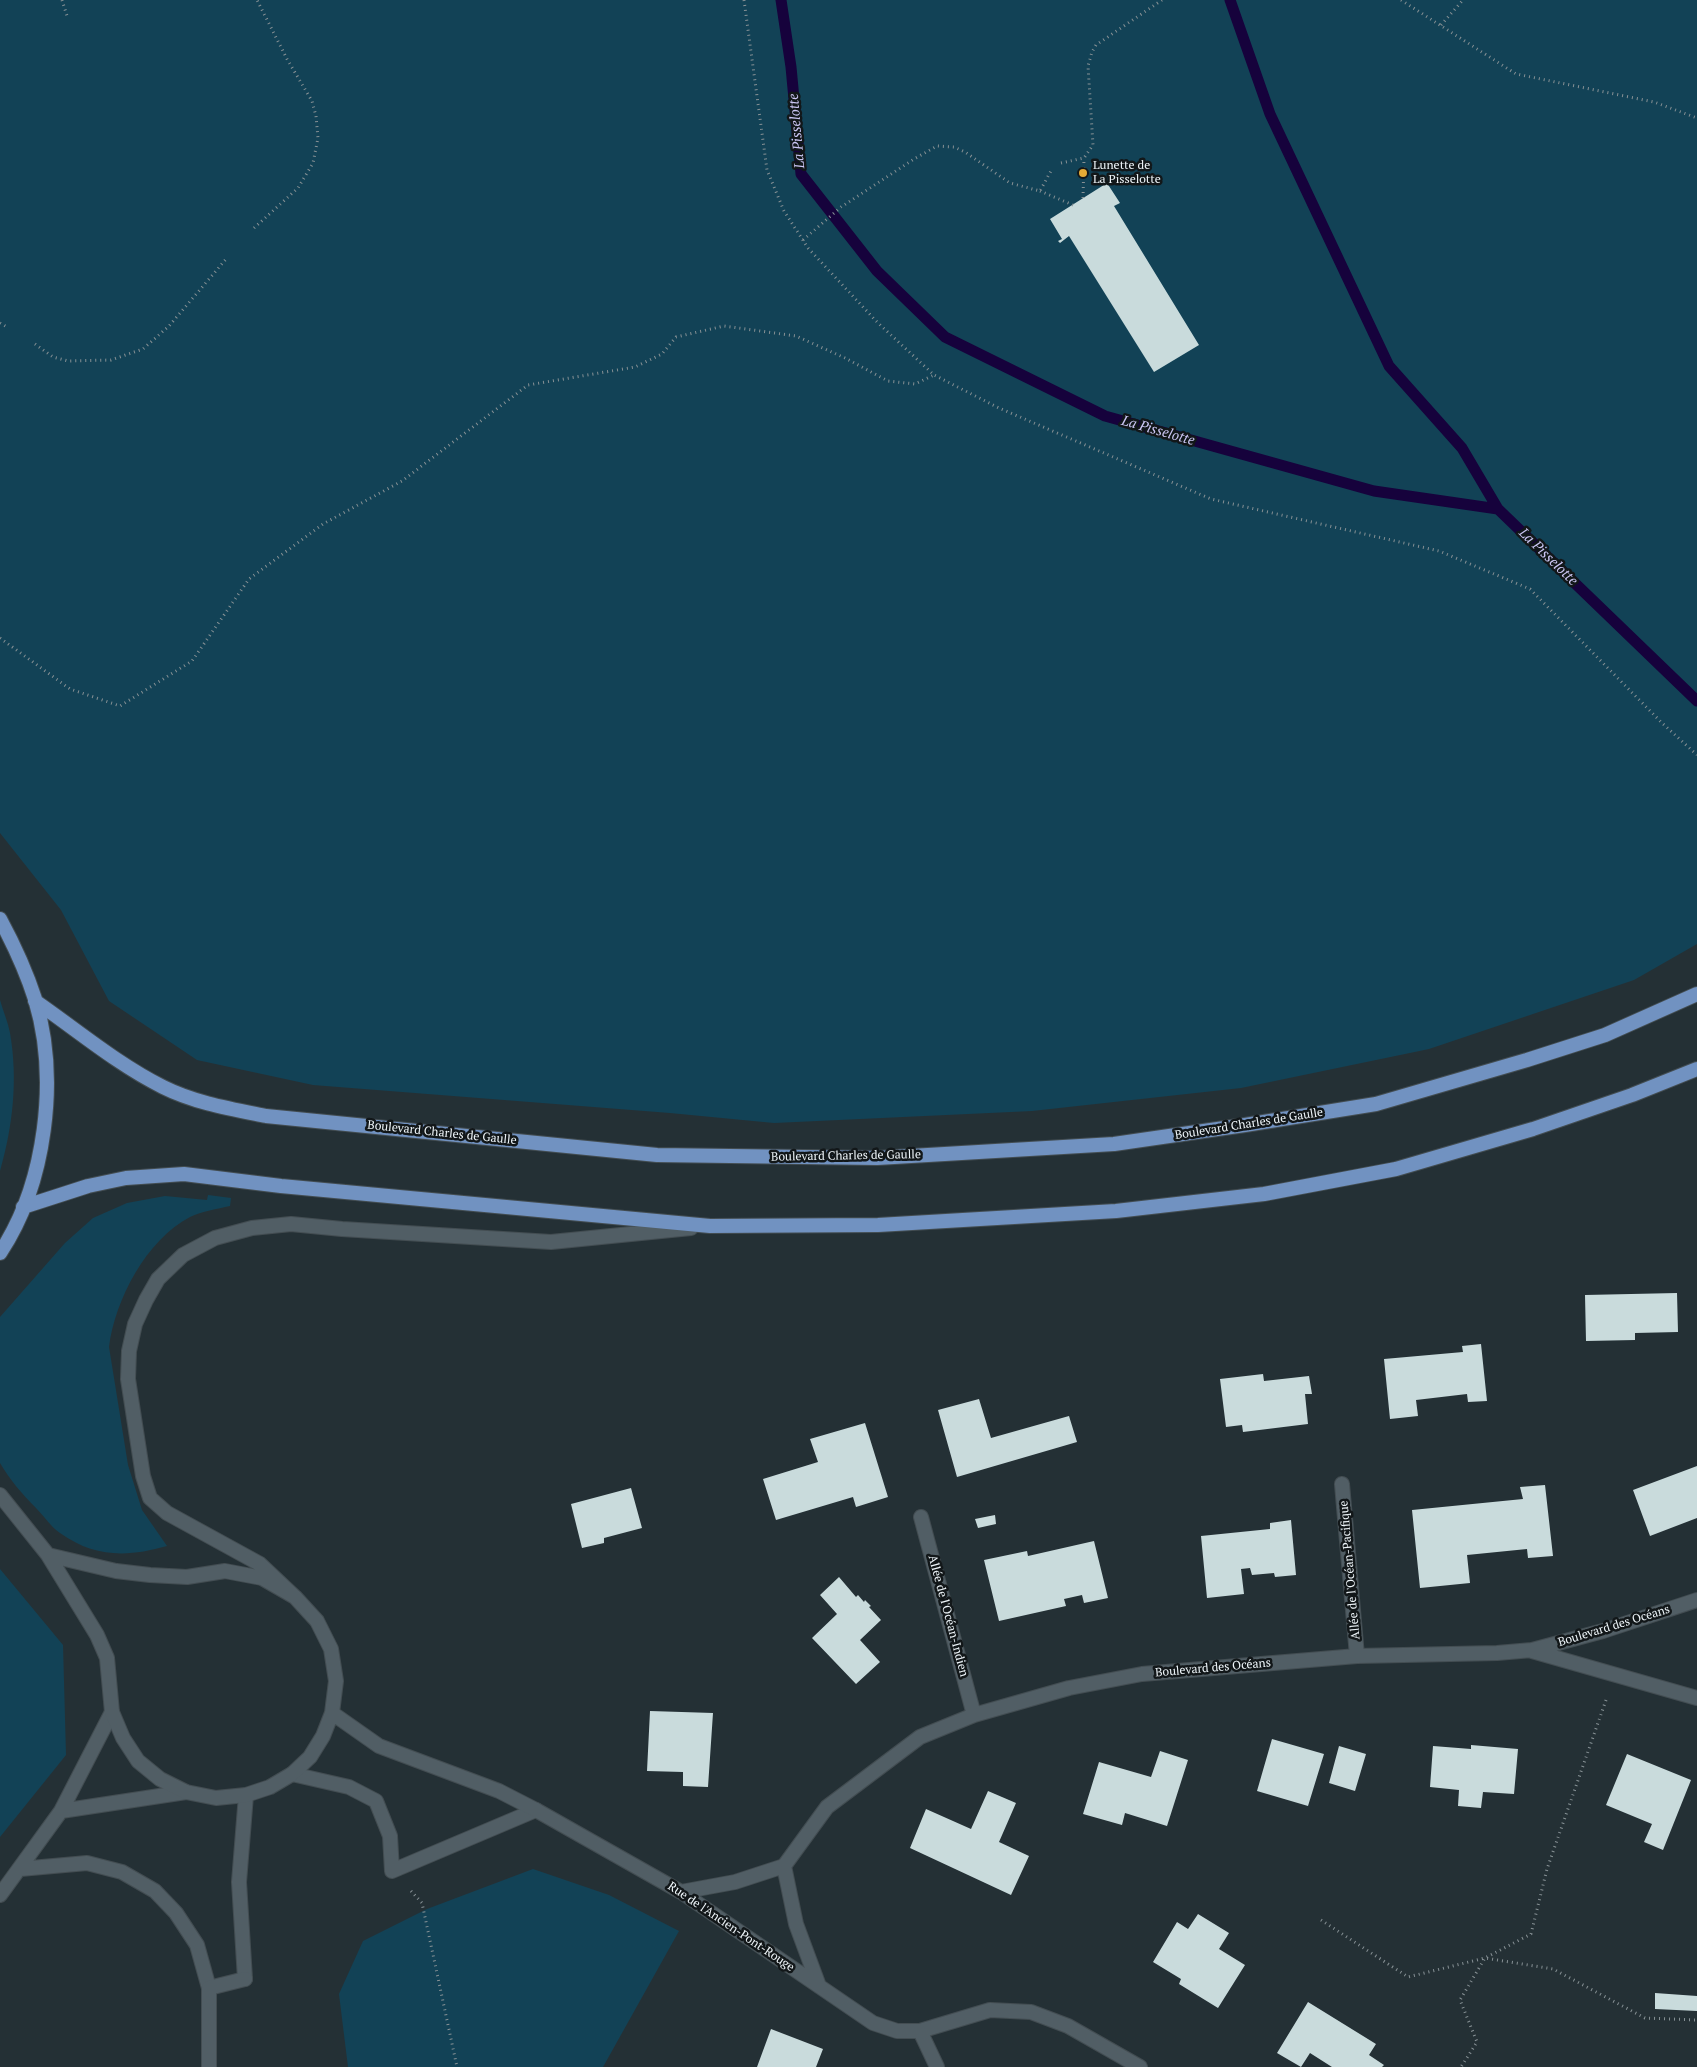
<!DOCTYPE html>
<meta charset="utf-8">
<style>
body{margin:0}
canvas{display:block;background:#243035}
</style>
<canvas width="1697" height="2067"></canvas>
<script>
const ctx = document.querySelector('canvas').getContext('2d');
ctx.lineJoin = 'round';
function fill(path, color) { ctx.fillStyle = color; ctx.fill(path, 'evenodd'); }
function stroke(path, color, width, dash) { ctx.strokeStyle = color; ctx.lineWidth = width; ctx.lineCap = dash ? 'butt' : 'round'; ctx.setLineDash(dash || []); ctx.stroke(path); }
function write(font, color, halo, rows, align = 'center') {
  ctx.font = font + ' "PT Serif",serif'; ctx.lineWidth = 5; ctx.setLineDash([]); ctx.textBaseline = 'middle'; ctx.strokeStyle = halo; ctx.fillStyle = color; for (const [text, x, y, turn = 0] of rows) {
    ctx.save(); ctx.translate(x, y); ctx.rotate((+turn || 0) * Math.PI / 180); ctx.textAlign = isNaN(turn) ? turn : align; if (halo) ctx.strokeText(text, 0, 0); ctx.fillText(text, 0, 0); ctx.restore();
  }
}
fill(new Path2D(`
 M0,0h1697v944l-63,36 -205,69 -188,39 -209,23 -258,12 -104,-10 -357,-28 -116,-25 -88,-59 -48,-91 -61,-77z
 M0,1000c3,11 8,22 10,33 8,46 3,93 -10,138z
 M208,1195l23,3 -1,8c-13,3 -28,5 -40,11 -44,23 -75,83 -81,130l19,118 14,45 25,36c-39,11 -72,12 -107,-13 -9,-6 -16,-17 -24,-25 -14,-14 -26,-28 -36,-45v-146l65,-74 28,-25 34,-15 38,-7 42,4z
 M0,1569l63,76 3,110 -66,82z
 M533,1869l76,26 70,36 -76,136h-255l-9,-73 24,-53 64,-32z`), '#124256');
stroke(new Path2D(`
 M781,0l10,67 10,107 76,97 68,66 160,79 269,75 124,18
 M1230,0l40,114 119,252 73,82 36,61 199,192`), '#16023c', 11);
fill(new Path2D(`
 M1107,183l13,20 -6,3 85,139 -45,27 -85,-136 -9,7 -2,-2 4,-2 -12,-20z
 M1677,1293l1,39 -43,1v7l-49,1 -1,-46z
 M1481,1344l6,57 -19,1 -1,-8 -51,6 2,16 -28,3 -6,-60 79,-7 -1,-6z
 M1263,1374l1,7 45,-5 3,18h-7l3,30 -65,8 -1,-7 -16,2 -6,-48z
 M979,1399l12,39 78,-22 8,26 -120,35 -19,-67z
 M865,1423l23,74 -32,10 -3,-10 -77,23 -13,-41 55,-17 -8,-23z
 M1697,1466v52l-47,18 -17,-46z
 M1545,1485l8,71 -25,2 -1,-9 -60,6 3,28 -50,5 -8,-78 111,-11 -3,-12z
 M631,1488l11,40 -38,10v5l-22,5 -11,-44z
 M995,1515l1,9 -18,4 -3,-9z
 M1291,1520l5,55 -21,2 -1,-4 -22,2 -2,-7 -9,1 3,25 -37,4 -6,-62 69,-7v-6z
 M1094,1541l14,57 -24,5 -2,-8 -18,4 2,7 -67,15 -15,-61 43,-9 1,5z
 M839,1577l17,20 2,-2 6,7 1,-2 6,6 -2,1 12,13 -21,20 20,22 -24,22 -44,-46 25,-24 -17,-19z
 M650,1711l63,2 -5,74 -25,-1v-14l-36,-1z
 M1272,1739l52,15 -16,52 -51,-15z
 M1471,1745l47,4 -4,45 -31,-2 -2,16 -23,-2 1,-16 -29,-3 3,-41 38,3z
 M1339,1746l27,8 -11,37 -26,-8z
 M1160,1751l28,9 -21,66 -42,-13 -3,12 -39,-11 16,-52 52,15z
 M1627,1754l64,26 -28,70 -19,-8 8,-18 -46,-19z
 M988,1791l28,12 -17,39 30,14 -18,39 -101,-47 16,-39 45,20z
 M1198,1914l31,19 -10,16 26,16 -27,43 -39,-24 2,-5 -28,-17 24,-40 11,7z
 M1655,1993l42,3v15l-42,-2z
 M1308,2002l68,42 -7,11 15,10 -2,2h-50l-22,-14 -9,14 -24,-14z
 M771,2029l52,20 -7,18h-59z`), '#c9dbdc');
const service = new Path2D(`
 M292,1774l57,13 27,14 14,35 2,35 144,-61
 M61,1811l125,-19
 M20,1869l67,-6 35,9 33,19 21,22 21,32 12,43
 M0,1895l61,-84 51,-99
 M245,1979l-6,-97 7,-87`);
const minor = new Path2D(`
 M1342,1484l15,172
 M0,1495l48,60 49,80 10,23 5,54 11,26 15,23 22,18 26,13 30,6 30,-3 24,-8 22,-13 18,-17 13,-21 9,-23 4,-32 -5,-32 -14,-28 -22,-24 -33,-19 -37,-7 -38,6 -37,-2 -34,-4 -68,-16
 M921,1517l53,198
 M295,1597l-35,-33 -93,-51 -17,-15 -7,-22 -15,-97 1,-28 6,-27 11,-24 12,-21 25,-24 32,-17 37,-10 39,-4 51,5 209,13 140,-14
 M1532,1651l165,47
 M332,1713l47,33 120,45 37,19 145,82 192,131 24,8h23l70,-21 41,2 37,14 72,41
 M784,1866l43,-59 93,-70 54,-22 95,-27 73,-14 215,-18 140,-3 35,-3 71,-19 94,-31
 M681,1892l54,-10 49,-16 12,58 23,62
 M920,2031l17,36
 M209,2067v-79l36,-9`);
const primary = new Path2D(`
 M0,919c14,26 26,52 35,80 24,79 11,185 -35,254
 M35,1001c42,29 82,63 128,86 32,16 68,22 103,29l391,39 220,3 237,-14 131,-19 131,-21 151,-44 78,-25 92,-41
 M23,1207l65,-21 38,-8 58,-4 97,12 429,40 168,-1 238,-14 148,-17 132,-25 137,-40 99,-34 65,-26`);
stroke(service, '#434d52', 16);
stroke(minor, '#434d52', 16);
stroke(primary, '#434d52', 16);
stroke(new Path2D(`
 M62,0l6,19
 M744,0l23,170 17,41 24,37 69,74 57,53 65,33 212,91 228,52 91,38 132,134 35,32
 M1401,0l115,74 138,28 43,16
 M1441,25l22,-25
 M1061,163l23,-5 9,-13 -5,-79 4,-14 4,-7 66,-45
 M1040,191l33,14
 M1083,198l1,-40
 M254,228l44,-40 15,-25 5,-25 -2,-22 -4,-15 -25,-42 -30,-59
 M803,240l38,-33 73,-48 23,-13 17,1 11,5 45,31 30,8 12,-22
 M0,323l7,4
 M35,344l18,13 15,4 43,-1 32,-11 26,-23 58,-68
 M0,638l70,51 50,17 72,-45 57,-82 74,-55 79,-43 126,-96 107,-18 27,-13 14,-17 48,-11 72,10 49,22 43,23 27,3 19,-9
 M1606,1700l-59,169 -16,65 -46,24 68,11 92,49 52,2
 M411,1891l11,12 35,164
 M1321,1920l87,57 77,-19 -25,42 17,42 -16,25`), '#879195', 3, [1, 4]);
stroke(service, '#515e65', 14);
stroke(minor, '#515e65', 14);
stroke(primary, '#7192c1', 14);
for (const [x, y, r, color] of [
 [1083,173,5,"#e6ac36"]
]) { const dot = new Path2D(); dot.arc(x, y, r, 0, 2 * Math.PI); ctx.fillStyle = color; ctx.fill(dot); stroke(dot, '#121719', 2); }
write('12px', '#eef5f9', '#121719', [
 ["Lunette de",1093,166],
 ["La Pisselotte",1093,180]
], 'left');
write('12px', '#eef5f9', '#121719', [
 ["Boulevard Charles de Gaulle",1249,1124,-9],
 ["Boulevard Charles de Gaulle",442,1133,6],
 ["Boulevard Charles de Gaulle",846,1156,-1],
 ["Allée de l'Océan-Pacifique",1350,1570,-95],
 ["Allée de l'Océan-Indien",948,1616,75],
 ["Boulevard des Océans",1614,1626,-17],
 ["Boulevard des Océans",1213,1668,-5],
 ["Rue de l'Ancien-Pont-Rouge",731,1927,34]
]);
write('italic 14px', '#cbc6f3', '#121719', [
 ["La Pisselotte",797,131,-95],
 ["La Pisselotte",1158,431,16],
 ["La Pisselotte",1548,557,44]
]);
</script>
